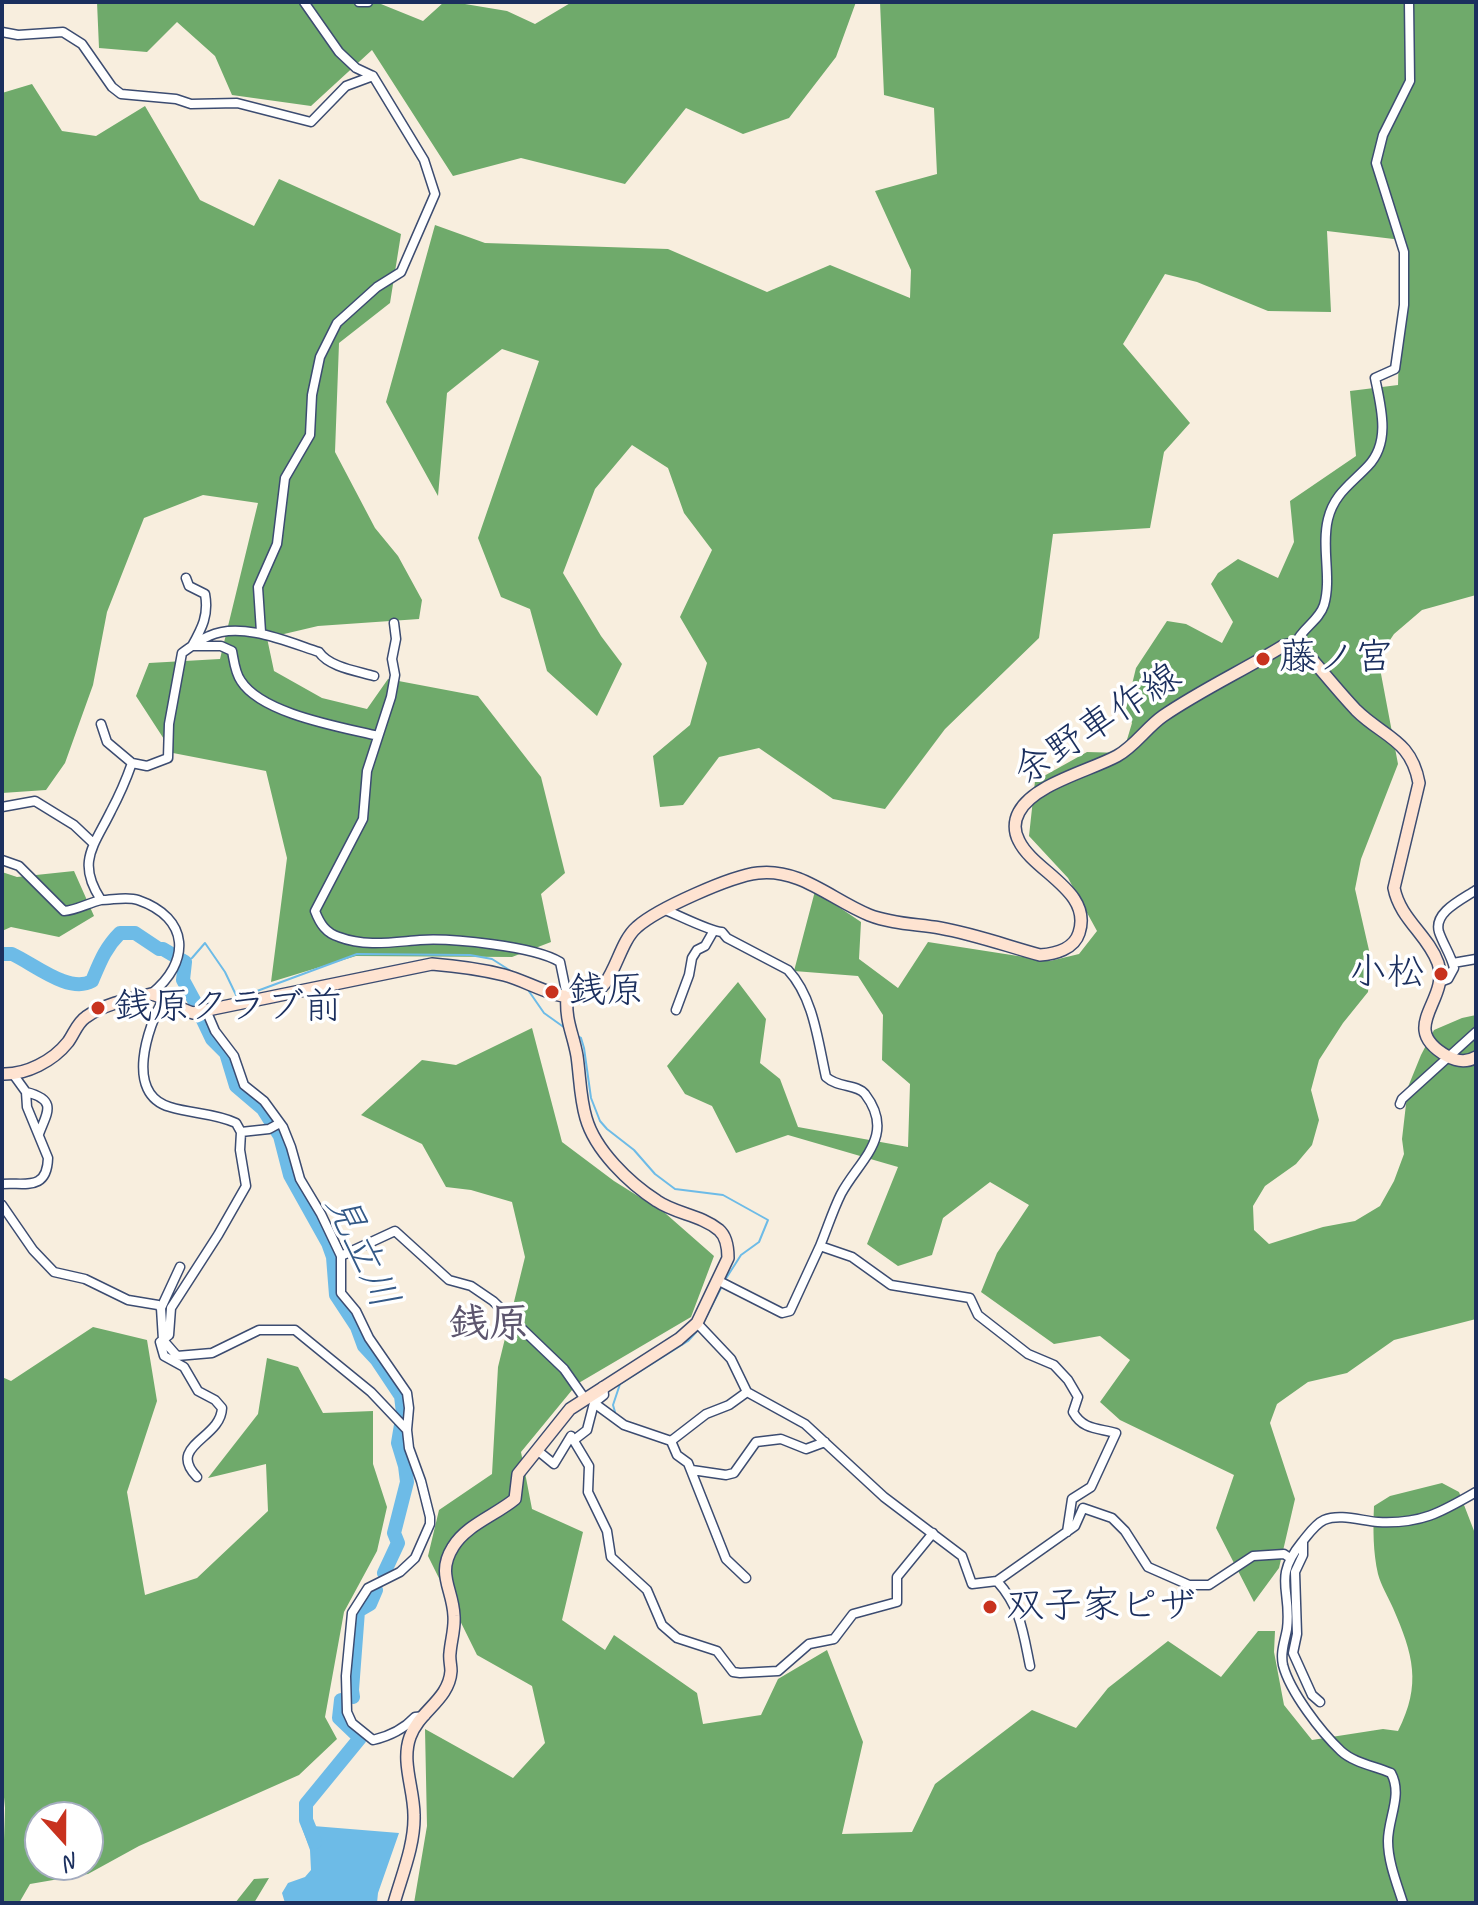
<!DOCTYPE html>
<meta charset="utf-8">
<style>
body{margin:0}
#map{position:relative;width:1478px;height:1905px;overflow:hidden;background:#f8eede;font-family:Caveat,sans-serif}
canvas{display:block}
.frame{position:absolute;inset:0;border:4px solid #1b2f5e;pointer-events:none}
.north{position:absolute;left:24px;top:1801px;width:80px;height:80px;box-sizing:border-box;background:#fff;border:2px solid #a4acbf;border-radius:50%;rotate:159deg;font-size:22px;font-weight:700;line-height:32px;text-align:center;color:#1b2f5e}
.north::after{content:'';display:block;margin:auto;width:28px;height:36px;background:#c8321e;clip-path:polygon(50% 0,100% 100%,50% 72%,0 100%)}
</style>
<div id="map">
<canvas width="1478" height="1905"></canvas>
<div class="frame"></div>
<div class="north">N</div>
</div>
<script>
const ctx = document.querySelector('canvas').getContext('2d');
ctx.lineJoin = 'round';
function fill(path, color) { ctx.fillStyle = color; ctx.fill(path, 'evenodd'); }
function stroke(path, color, width, dash) { ctx.strokeStyle = color; ctx.lineWidth = width; ctx.lineCap = dash ? 'butt' : 'round'; ctx.setLineDash(dash || []); ctx.stroke(path); }
function write(font, color, halo, rows, align = 'center') {
  ctx.font = font + ' Caveat,"Klee One",sans-serif'; ctx.lineWidth = 7; ctx.setLineDash([]); ctx.textBaseline = 'middle'; ctx.strokeStyle = halo; ctx.fillStyle = color; for (const [text, x, y, turn = 0] of rows) {
    ctx.save(); ctx.translate(x, y); ctx.rotate((+turn || 0) * Math.PI / 180); ctx.textAlign = isNaN(turn) ? turn : align; if (halo) ctx.strokeText(text, 0, 0); ctx.fillText(text, 0, 0); ctx.restore();
  }
}
fill(new Path2D(`
 M97,2h279l47,19 21,-19h9l54,9 28,13 37,-22h284l-20,55 -47,61 -46,16 -57,-26 -61,76 -104,-26 -68,18 -81,-126 -61,56 -79,-11 -17,-39 -38,-34 -30,30 -48,-4z
 M880,2h596v593l-54,15 -28,24 -16,24 20,106 -37,95 -6,30 16,70 -3,33 -25,31 -24,37 -8,30 8,30 -7,25 -16,19 -31,22 -12,20 1,24 15,14 54,-17 32,-6 25,-15 14,-25 10,-27 -2,-15 6,-52 13,-32 13,-25 28,-12 14,-3v304l-82,21 -47,33 -39,9 -31,22 -7,19 25,76 -16,69 -25,34 -38,-74 18,-53 -114,-55 -20,-18 30,-42 -30,-24 -46,8 -73,-52 16,-39 32,-48 -39,-23 -47,36 -11,37 -34,11 -31,-22 31,-77 -110,-32 -52,18 -24,-47 -27,-12 -18,-28 71,-84 28,37 -6,44 20,16 18,48 110,20 2,-63 -28,-24 1,-45 -25,-39 -64,-5 21,-80 46,31 -2,37 39,29 30,-46 122,19 29,-7 18,-23 -29,-53 -39,-42 6,-55 52,-29 36,1 9,-30 -6,-14 10,-41 31,-47 19,3 36,19 11,-21 -22,-38 7,-11 20,-14 40,19 16,-36 -4,-41 66,-45 -6,-65 48,-6 4,-145 -75,-9 4,81 -63,-1 -71,-29 -32,-8 -42,70 67,79 -26,29 -14,76 -97,6 -14,104 -94,91 -60,80 -52,-10 -74,-51 -40,9 -36,48 -23,2 -7,-51 37,-31 17,-62 -27,-46 32,-67 -28,-37 -16,-45 -36,-23 -37,44 -32,84 38,63 21,28 -25,52 -50,-45 -17,-62 -29,-12 -23,-59 61,-177 -37,-12 -55,44 -9,103 -52,-94 49,-177 50,18 183,6 99,43 63,-27 80,33 1,-28 -36,-79 62,-17 -3,-66 -50,-13z
 M32,84l30,47 34,5 49,-30 55,94 54,26 25,-47 122,55 -11,69 -51,40 -4,109 40,76 23,28 24,44 -3,19 -101,7 -51,12 7,33 48,27 45,11 21,-30 90,17 63,81 24,96 -24,21 10,48 -39,15 -156,-1 -85,26 16,-124 -21,-87 -93,-18 -37,-57 13,-33 71,-4 38,-156 -55,-8 -59,23 -37,94 -14,73 -28,78 -19,27 -44,3v-700z
 M74,871l20,45 -35,21 -48,-10 -9,4v-59l15,5z
 M532,1028l30,114 52,39 51,32 49,43 -23,61 -114,67 -56,68 11,57 51,23 -21,88 43,30 9,-15 83,58 6,31 58,-9 17,-36 49,-29 36,92 -21,92 70,-2 23,-48 97,-74 44,18 32,-40 60,-47 53,36 37,-46h17l-1,21 10,53 28,35 71,-11 15,2c24,-47 15,-77 -5,-123 -5,-11 -12,-23 -15,-34 -5,-22 -5,-45 -4,-68l16,-10 52,-13 17,9 17,44v367h-1062l13,-77 -2,-97 88,49 32,-35 -13,-57 -55,-31 -49,-99 11,-46 53,-36 6,-107 27,-110 -13,-55 -41,-12 -25,-3 -24,-43 -61,-29 61,-55 34,5z
 M93,1327l54,13 10,61 -30,91 18,103 52,-17 71,-67 -2,-47 -58,14 50,-64 9,-56 31,9 25,46 50,-2v53l14,43 -10,44 -33,61 -19,105 12,22 -38,36 -160,71 -51,28 -58,10 -11,19h-17l3,-95 -3,-33v-398l9,4zM88,1817v48h-48v-48z
 M269,1878l-15,25h-19l19,-24z`), '#6faa6b');
fill(new Path2D(`
 M301,1825l98,8 -21,60 -1,10h-92l-3,-10 6,-10 17,-6 6,-7 -1,-20z`), '#6dbbe7');
stroke(new Path2D(`
 M185,962l7,-4 13,-15 20,29 11,23 21,-4 100,-37 113,1 22,4 22,14
 M526,987l18,26 21,15
 M577,1036l4,2 3,10 7,50 9,23 7,8 27,21 21,24 20,15 48,6 45,25 -9,22 -18,13 -16,25
 M703,1323l19,-37
 M615,1412l-2,-7 7,-21 68,-43 11,-12`), '#6dbbe7', 2);
stroke(new Path2D(`
 M2,954h10c22,10 57,40 80,27 8,-19 13,-33 28,-48h15l24,16h4l22,13 -2,18 13,24
 M202,1018l10,21 14,14 10,33 27,23 17,27 10,39 38,68 5,14 3,38 21,32 7,19 13,14 24,36 2,17 -5,30 7,23 2,16 -13,51 4,10 -14,30
 M353,1697l-1,-7 6,-79 12,-7 6,-14
 M315,1842l-9,-22v-16l54,-66 -21,-20 2,-18`), '#6dbbe7', 14);
const street = new Path2D(`
 M359,2h9
 M2,32l16,3 45,-3 19,12 30,43 9,7 55,5 15,5 46,-1 74,19 35,-36 27,-10
 M186,578l3,8 16,8c4,21 -3,34 -13,52h29l11,5c2,10 3,22 9,30 21,33 100,46 137,55
 M394,623l2,16 -4,20 3,16 -4,22 -24,74 -4,48 -48,92c5,13 11,22 24,26 26,10 54,5 81,3 31,-2 114,6 140,22l7,34
 M261,632l-3,-45 19,-43 8,-66 25,-43 2,-40 8,-38 17,-34 40,-36 24,-15 34,-78 -11,-34 -51,-84 -17,-8 -17,-16 -35,-50
 M1295,644c7,-16 24,-23 29,-39 8,-27 -3,-58 4,-86 6,-25 23,-35 40,-53 23,-24 13,-59 7,-88l20,-9 9,-64v-53l-28,-89 7,-28 27,-54 -1,-79
 M101,724l6,18 25,21
 M2,807l33,-6 39,24 18,17
 M2,860l17,6 45,45c13,-1 24,-8 37,-11
 M663,909c13,5 48,23 59,23l5,6 61,32c26,28 30,72 38,107 12,11 31,7 39,17 32,42 -6,66 -24,100 -8,16 -14,35 -21,52
 M1453,963l23,-4
 M1440,982l8,-3 6,-11c-3,-13 -11,-24 -15,-36 -6,-20 24,-33 37,-42
 M151,994c40,-32 39,-76 -13,-94 -11,-4 -25,0 -37,0 -25,-38 -7,-54 10,-89 8,-15 15,-31 21,-48l15,3 21,-8 1,-34 13,-71c9,-6 17,-13 27,-17 32,-15 79,6 110,16 10,15 38,19 55,24
 M163,999c-15,28 -39,95 7,108 22,7 45,6 66,16l5,9 -1,18 6,36 -28,49 -47,73 -2,27 -9,7 4,14 20,11 14,24 17,9 7,8c-1,31 -56,37 -25,69
 M206,1010l9,21 19,25 10,29 20,16 19,26 8,20 9,32 21,35 20,42v37l15,18 13,27 38,55 2,15 -2,22
 M676,1010l13,-35 3,-17 5,-8 8,-4 8,-14
 M26,1092c33,8 20,22 13,42
 M1400,1104l2,-5 74,-67
 M241,1132l28,-3 11,-6
 M2,1184c22,-2 45,8 46,-26l-21,-51 -1,-15 -13,-18
 M2,1205l31,45 21,22 31,7 43,21 30,5 3,3 2,32 14,16 35,-3 47,-23h36l76,62 36,38 2,18 12,33 9,36v7l-15,34 -15,14 -32,16 -16,25 -6,63 1,36 5,11 21,17c17,-4 30,-10 42,-23l10,-1
 M341,1256l54,-25 54,49 22,6 22,15 71,68 21,30
 M717,1280l65,33 8,-2 30,-65 32,11 39,28 79,13 8,17 50,39 26,11 14,15 10,17 -5,15c10,18 25,16 43,21l-25,54 -19,12 -5,33
 M161,1308l19,-41
 M697,1323l34,36 16,33 58,32 79,73 78,59 10,28 25,-3 78,-55 8,-18 29,10 13,13 23,36 41,18h20l44,-29 31,-2 6,4
 M603,1386l1,9 -10,8 30,22 47,16 6,14 11,8 38,96 20,19
 M574,1440l13,-10 7,-27
 M671,1441l35,-27 23,-9 18,-13
 M537,1450l17,14 17,-28 18,30 -1,26 19,39 4,26 36,33 15,35 15,13 40,13 16,21 7,1 38,-2 31,-27 25,-5 19,-25 44,-12v-25l36,-44
 M692,1470l34,5 8,-2 22,-31 25,-3 25,10 19,-7
 M1303,1542v13l-8,17 2,62 -4,19 19,42 8,7
 M997,1581c24,27 26,51 33,85
 M1403,1903c-6,-19 -15,-41 -15,-62 0,-23 15,-46 3,-68 -16,-7 -37,-10 -50,-22 -20,-19 -51,-59 -58,-86 -3,-13 2,-24 4,-36 5,-40 -15,-50 15,-87 6,-7 13,-18 22,-22 16,-7 38,1 54,2 43,2 62,-9 98,-30`);
const secondary = new Path2D(`
 M2,1074c24,1 51,-13 66,-32 6,-8 9,-19 18,-25 18,-13 43,-18 65,-23 15,3 26,15 42,19l239,-49c25,2 48,5 72,11 24,6 55,27 81,22 30,-6 31,-52 52,-70 20,-18 94,-51 121,-54 42,-5 74,27 111,42 23,9 48,9 71,13 34,6 67,18 100,27 15,-1 34,-6 39,-22 14,-42 -45,-61 -60,-92 -5,-9 -5,-20 0,-29 15,-28 70,-41 98,-56 18,-10 29,-28 46,-40 38,-26 81,-46 120,-70l12,-2 7,4c18,20 35,42 54,62 27,27 55,29 63,73l-25,105c6,31 34,47 44,75 13,38 -42,64 9,93 9,5 19,7 29,1
 M394,1903c8,-28 21,-59 20,-88 0,-26 -13,-53 -4,-78 9,-26 39,-37 41,-66 0,-6 -2,-12 -1,-18 1,-13 5,-24 4,-37 -1,-27 -18,-42 -1,-69 13,-22 43,-32 62,-48l3,-25 52,-65 109,-70 18,-16 31,-65c0,-10 -1,-21 -9,-28 -18,-15 -43,-16 -62,-29 -28,-18 -62,-51 -71,-83 -6,-20 -6,-41 -9,-62 -4,-23 -12,-35 -10,-60`);
stroke(street, '#3c4c71', 11);
stroke(secondary, '#3c4c71', 14);
stroke(street, '#fff', 8);
stroke(secondary, '#fee3d1', 11);
for (const [x, y, r, color] of [
 [1263,659,8,"#c8321e"],
 [1441,974,8,"#c8321e"],
 [552,992,8,"#c8321e"],
 [98,1008,8,"#c8321e"],
 [990,1607,8,"#c8321e"]
]) { const dot = new Path2D(); dot.arc(x, y, r, 0, 2 * Math.PI); ctx.fillStyle = color; ctx.fill(dot); stroke(dot, '#fff', 3); }
write('38px', '#1b2f5e', '#fff', [
 ["藤ノ宮",1279,659],
 ["小松",1425,974,"right"],
 ["銭原",568,992],
 ["銭原クラブ前",114,1008],
 ["双子家ピザ",1006,1607]
], 'left');
write('38px', '#1b2f5e', '#fff', [
 ["余野車作線",1098,725,-33]
]);
write('italic 40px', '#345987', '#fff', [
 ["見立川",361,1252,66]
]);
write('bold 40px', '#5d566e', '#fff', [
 ["銭原",489,1326]
]);
</script>
